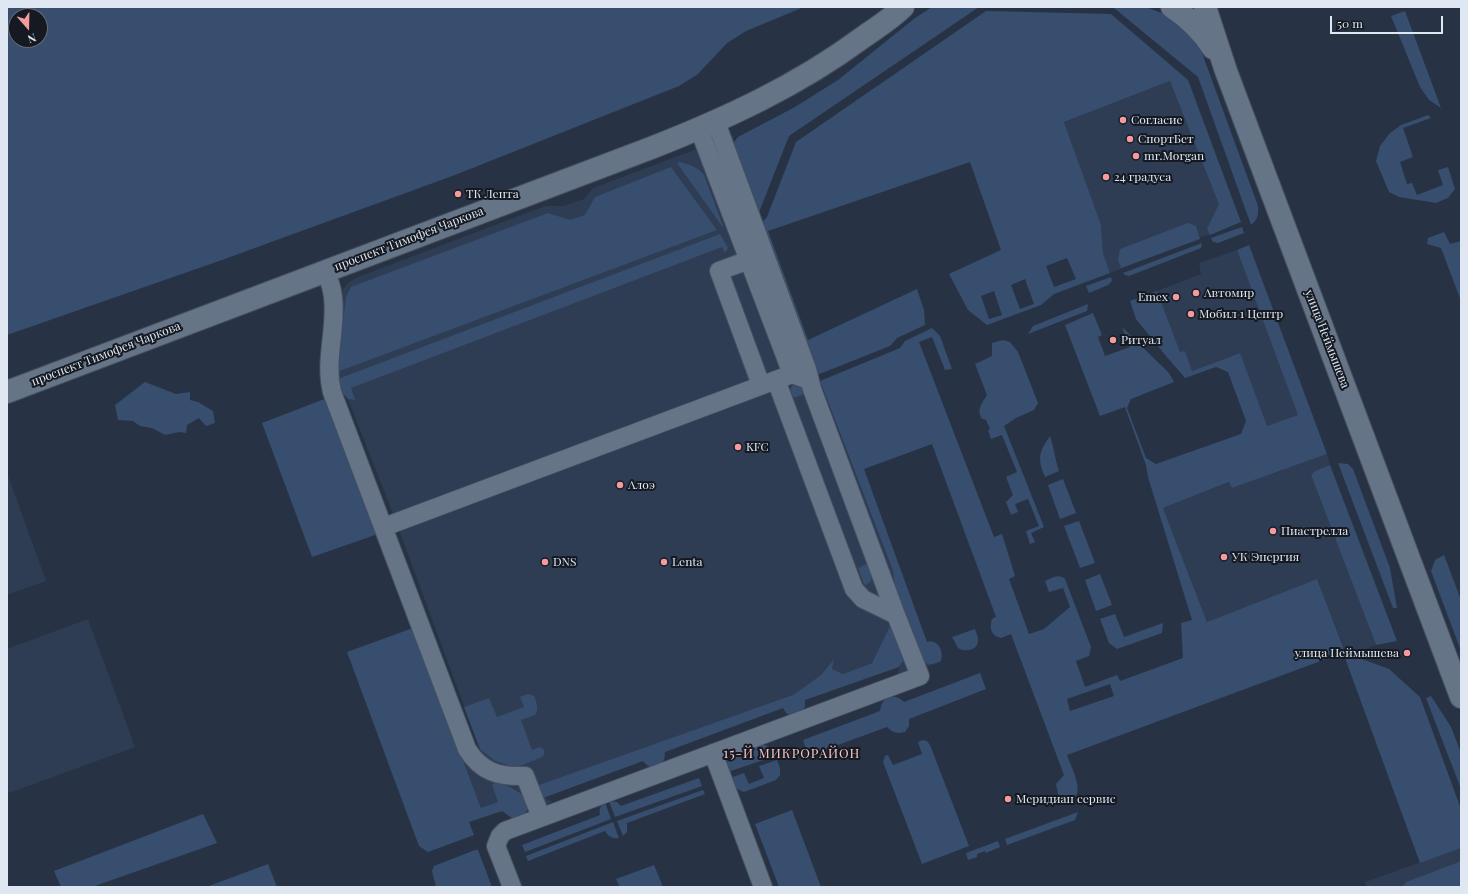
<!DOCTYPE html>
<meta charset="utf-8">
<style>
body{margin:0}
#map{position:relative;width:1468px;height:894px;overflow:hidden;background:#273344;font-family:"Playfair Display",serif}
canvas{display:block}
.frame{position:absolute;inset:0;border:8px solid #dfe7f3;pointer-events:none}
.north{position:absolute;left:8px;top:8px;width:40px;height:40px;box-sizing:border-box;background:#151a22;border:1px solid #666c76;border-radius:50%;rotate:160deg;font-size:11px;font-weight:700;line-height:16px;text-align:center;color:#dfe7f3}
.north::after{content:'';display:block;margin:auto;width:14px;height:18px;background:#f59b9e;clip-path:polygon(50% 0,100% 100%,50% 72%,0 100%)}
.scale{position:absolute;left:1330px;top:16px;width:113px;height:18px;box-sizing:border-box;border:2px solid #dfe7f3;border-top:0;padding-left:5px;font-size:12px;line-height:14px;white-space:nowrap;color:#dfe7f3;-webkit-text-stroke:3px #151a22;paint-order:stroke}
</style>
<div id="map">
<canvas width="1468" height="894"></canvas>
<div class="frame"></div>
<div class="north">N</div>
<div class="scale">50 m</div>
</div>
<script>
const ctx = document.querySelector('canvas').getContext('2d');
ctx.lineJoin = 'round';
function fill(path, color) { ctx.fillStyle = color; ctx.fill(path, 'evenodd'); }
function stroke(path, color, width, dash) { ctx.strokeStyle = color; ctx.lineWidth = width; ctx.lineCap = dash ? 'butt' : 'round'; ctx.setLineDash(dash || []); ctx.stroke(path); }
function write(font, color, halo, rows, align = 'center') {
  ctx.font = font + ' "Playfair Display",serif'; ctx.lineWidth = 4; ctx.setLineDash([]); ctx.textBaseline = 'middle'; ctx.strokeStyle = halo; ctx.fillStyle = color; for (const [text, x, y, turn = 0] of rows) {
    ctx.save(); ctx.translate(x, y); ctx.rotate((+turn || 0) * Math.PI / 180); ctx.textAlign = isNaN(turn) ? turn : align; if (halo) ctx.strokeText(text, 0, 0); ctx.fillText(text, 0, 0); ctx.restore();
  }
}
fill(new Path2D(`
 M1170,81l71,141 -131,51 -7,-20 -2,-28 -37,-103z
 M734,135l-2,6 85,234 76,196 3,25 34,68h5l-37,12 1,-9 6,-9 -13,-35 -20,40 -29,11 -11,-5 1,-9 -12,15 -28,20 -250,102 10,5 -27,10 4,-10 -8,-9 -19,-10 -11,2 7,17 -18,6 -17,-44 16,-15 -88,-238 -44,-112 -8,-9 -2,-11 2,-77 3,-13 6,-7 9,-5 187,-71h19l20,-7 9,-11z
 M1237,250l62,165 -32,12 -28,-74 -47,18 -7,-20 -5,2 -23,-62 44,-17 -2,-11z
 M1327,454l3,11 -15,6 -4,4 65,170 -29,11 -30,-77 -110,43 -44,-114 67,-26 2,6z
 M7,473l39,108 -39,14z
 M88,619l47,128 -126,46 -2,-4v-140z
 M1461,848v13l-55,21 -4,5h-35l-2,-5z`), '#2e3d54');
fill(new Path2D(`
 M7,7h797l-58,24 -19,12 -29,31 -19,12 -224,89 -233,85 -215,75zM16,16h24v24h-24z
 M932,7h47l-190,129 -31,79 -23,-65 -1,-8 4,-5 57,-30 43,-27 77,-62z
 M1095,7h51l23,9 29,26 60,164c1,9 -1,14 -7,19l-53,-148 -84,-69z
 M986,11l125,3 77,66 53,142 -31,13 -3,-6 12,-25 -49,-123 -106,41 37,103 2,28 7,20 -56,21 -13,11 -54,20 -19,-15 -19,-36 52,-24 -31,-88 -202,69 40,109 109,-51 7,21 1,15 -28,13 -7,8 -73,29 -57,-150 7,-8 29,-75zM1067,258l9,21 -22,8 -8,-21zM1025,279l9,25 -14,5 -9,-24zM994,291l8,24 -13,4 -8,-23z
 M1405,11l36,97 -12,-8 -9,-13 -29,-71z
 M1428,115l3,3 -28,10 10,29 -13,5 7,22 5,-1 5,12 26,-10 -5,-15 10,-3 7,22 -7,9 -12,5 -37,-6 -10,-5 -13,-31 4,-15 10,-13 11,-8z
 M680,162c10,3 18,5 24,13l20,54 -47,-66z
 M671,167l46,63 -380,142 9,-75 5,-10 197,-74 22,7 15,-5 10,-18z
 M1188,223l8,3 4,13 -79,29 -3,-8 2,-11z
 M1242,227l2,6 -26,10 -5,-1 -2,-4z
 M1444,232l6,12 11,-3v60l-20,-53 -14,-4 1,-6z
 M720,234l8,14 -3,5 -3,-6 -371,141 4,12 -7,-1 -8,-9 -2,-11z
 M1202,243l-1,5 -72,28 -4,-1 -2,-2z
 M1249,245l78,209 -95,34 -3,-6 -66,26 44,114 110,-43 28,73 -278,103c3,10 25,49 -4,44l-5,-5 -2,-10 8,-9 -53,-141 -10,4c-10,-2 -12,-10 -9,-19l4,-2 -64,-173 -68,25 63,173c11,-3 17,9 14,19 -6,3 -9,4 -16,2l-29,-67 -3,-25 -73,-190 80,-33 5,-7 27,-13 8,8 12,33 -7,1 -13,-33 -13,5 75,195 8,-3 13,42 -6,3 20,55 15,-5 26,-22 -7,-19 -14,4 -4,-11c6,-3 14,-8 20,-2l26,68 -2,9 -13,5 9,26 32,-12 3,6 63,-23 -2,-35 11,-3 -44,-143 -2,-12 -21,-58 -25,9 -35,-91 28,-12 9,22 -4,2 7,19 25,-9 -8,-20 47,46 5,9 -43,17 -4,9 19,50 10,6 85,-30 5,-13 -18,-49 -12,-5 -31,11 -19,-22 -30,-37 -6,-18 27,-10 23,61 5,-1 7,20 48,-18 27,73 31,-11 -61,-165zM1110,684l4,12 -44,15 -3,-12z
 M1111,277l1,4 -4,4 -19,8 -3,-7z
 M1088,304l-1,7 -59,23 5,-8z
 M1003,340l7,2 8,10 20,51 -4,7 -18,8 -12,8 40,101 -13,6 4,9 -5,2 -4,-13 13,-5 -11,-27 -13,5 3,8 -7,3 -5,-13 7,-7 -7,-18 11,-5 -15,-37 -11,4 -3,-9 2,-1 -4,-9 -5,-2c-4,-10 1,-15 6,-23l-12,-31 17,-8v-13z
 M145,382l31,12 14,-2v8l8,2 15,9 2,12 -9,3 -7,-8 -12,7 -1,8 -7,-1 -14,3 -13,-7 -12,-2 -7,-5 -15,-1 -3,-15z
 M798,383l3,1 5,6 66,174 -1,17 -5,4 -2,-1 -6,-16 11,-5 -63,-170 -12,5 -4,-8 3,-5z
 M327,398l51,136 -66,23 -50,-134z
 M1050,436c4,12 5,23 9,35l-14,6c-8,-19 -6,-25 5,-41z
 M1338,463l10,1 5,5 37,99 7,40h-4z
 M1330,465l67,176 -21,4 -65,-170 4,-4z
 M1063,479l13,34 -16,6 -12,-34z
 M1079,521l16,42 -15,5 -16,-42z
 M1444,555l17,45v51l-30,-80 4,-11z
 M1100,574l12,31 -16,6 -11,-31z
 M1115,614l9,23 39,-14 -1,10 -45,16 -8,-6 -9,-24z
 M892,622l13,36 -6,9 -94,33v6l-2,5 -12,5 -5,-3 -3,-5 -118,44c0,16 -11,22 -22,9l-100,37 -4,-13 254,-90 28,-20 13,-16 -2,10 11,5 29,-11z
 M413,628l68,180 17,-6 -6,-17 4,-3c14,3 24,10 35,20 -5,10 -6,16 -18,17l-11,-8 -33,11 5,13 -46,17 -9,-6 -72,-194z
 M975,629c1,4 4,8 3,13 -2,9 -13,10 -20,6l-6,-11z
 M1351,655l38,14 31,28 41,112v39l-41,15 -75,-205z
 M980,673l6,16 -77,30v7l-4,6c-8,2 -12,1 -18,-5l-79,29 -5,-16 77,-29c2,-15 13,-19 24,-9z
 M528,694l6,2c3,8 5,12 1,19l-14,5 11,30 8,-3 4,3v5l-4,3 -20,8 -5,1 -20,-6 -15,-12 -16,-42 25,-9 8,19 27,-10 -4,-10z
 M1431,696l20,31 10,26v36l-35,-91z
 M923,740l4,1 3,4 39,101 -47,18 -39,-102 2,-6 3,-1 5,10 29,-11 -4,-12z
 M759,744c9,1 12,3 16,12l-47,16 -2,-9 7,-10z
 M777,760l3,8v7l-4,5 -32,12 -5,-2 -5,-4 -4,-8 14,-5 5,11 15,-6 -5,-12z
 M699,778l3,8 -87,31 -6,-16 8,1 4,4z
 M703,790l2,4 -78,29v9l-4,4 -6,-15z
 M605,802l6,17 -86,33 -3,-7 78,-30c-1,-6 0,-9 5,-13z
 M792,810l29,77h-42l-24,-63z
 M1078,812l-3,8 -68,25 -2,-6z
 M203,814l14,29 -125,44h-31l-7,-16z
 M613,822l6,16c-7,1 -10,-1 -14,-7l-77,30 -2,-5z
 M998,841l2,6 -14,6 -1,-2 -8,3v3l-9,3 -2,-7z
 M475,850h3l14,37h-56l-4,-16 2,-5z
 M1461,861v26h-59l4,-5z
 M268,864l9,23h-71z
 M654,865l9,22h-43l-4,-8z`), '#374e6f');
const minor = new Path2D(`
 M699,129l93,245
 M749,260l-30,11 42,114
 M325,271c4,8 7,17 8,26 4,32 -9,63 -1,95l135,357c14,23 32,28 58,27l16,41
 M776,380l78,209 9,10 33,16
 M384,527l408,-153 17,6
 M713,753l50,134
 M512,887l-16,-41 4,-10 5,-5 415,-155 -24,-61 -84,-226 -5,-20 -91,-247`);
const secondary = new Path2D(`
 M1172,7c17,11 30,24 41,41
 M1205,7l21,64 235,626
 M7,392l644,-244c74,-29 146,-62 211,-110 14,-10 29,-19 41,-31`);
stroke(minor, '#454f5e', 20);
stroke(secondary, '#454f5e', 24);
stroke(minor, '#667488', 18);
stroke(secondary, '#667488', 22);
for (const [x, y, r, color] of [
 [1123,120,4,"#f59b9e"],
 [1130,139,4,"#f59b9e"],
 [1136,156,4,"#f59b9e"],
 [1106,177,4,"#f59b9e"],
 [458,194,4,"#f59b9e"],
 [1196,293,4,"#f59b9e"],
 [1176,297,4,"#f59b9e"],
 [1191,314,4,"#f59b9e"],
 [1113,340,4,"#f59b9e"],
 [738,447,4,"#f59b9e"],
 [620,485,4,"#f59b9e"],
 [1273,531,4,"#f59b9e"],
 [1224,557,4,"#f59b9e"],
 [545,562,4,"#f59b9e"],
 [664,562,4,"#f59b9e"],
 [1407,653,4,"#f59b9e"],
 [1008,799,4,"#f59b9e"]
]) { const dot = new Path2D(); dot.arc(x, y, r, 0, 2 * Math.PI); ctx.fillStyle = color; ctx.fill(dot); stroke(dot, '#151a22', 1.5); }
write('12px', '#dfe7f3', '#151a22', [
 ["Согласие",1131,120],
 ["СпортБет",1138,139],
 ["mr.Morgan",1144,156],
 ["24 градуса",1114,177],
 ["ТК Лента",466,194],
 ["Автомир",1204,293],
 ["Emex",1168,297,"right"],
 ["Мобил 1 Центр",1199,314],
 ["Ритуал",1121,340],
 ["KFC",746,447],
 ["Алоэ",628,485],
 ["Пиастрелла",1281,531],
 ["УК Энергия",1232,557],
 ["DNS",553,562],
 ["Lenta",672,562],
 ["улица Неймышева",1399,653,"right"],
 ["Меридиан сервис",1016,799]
], 'left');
write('12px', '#dfe7f3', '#151a22', [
 ["проспект Тимофея Чаркова",409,239,-21],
 ["улица Неймышева",1327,339,69],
 ["проспект Тимофея Чаркова",106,354,-21]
]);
ctx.letterSpacing = '1px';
write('13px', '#f9c4c5', '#151a22', [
 ["15-Й МИКРОРАЙОН",792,754]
]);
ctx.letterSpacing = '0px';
</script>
